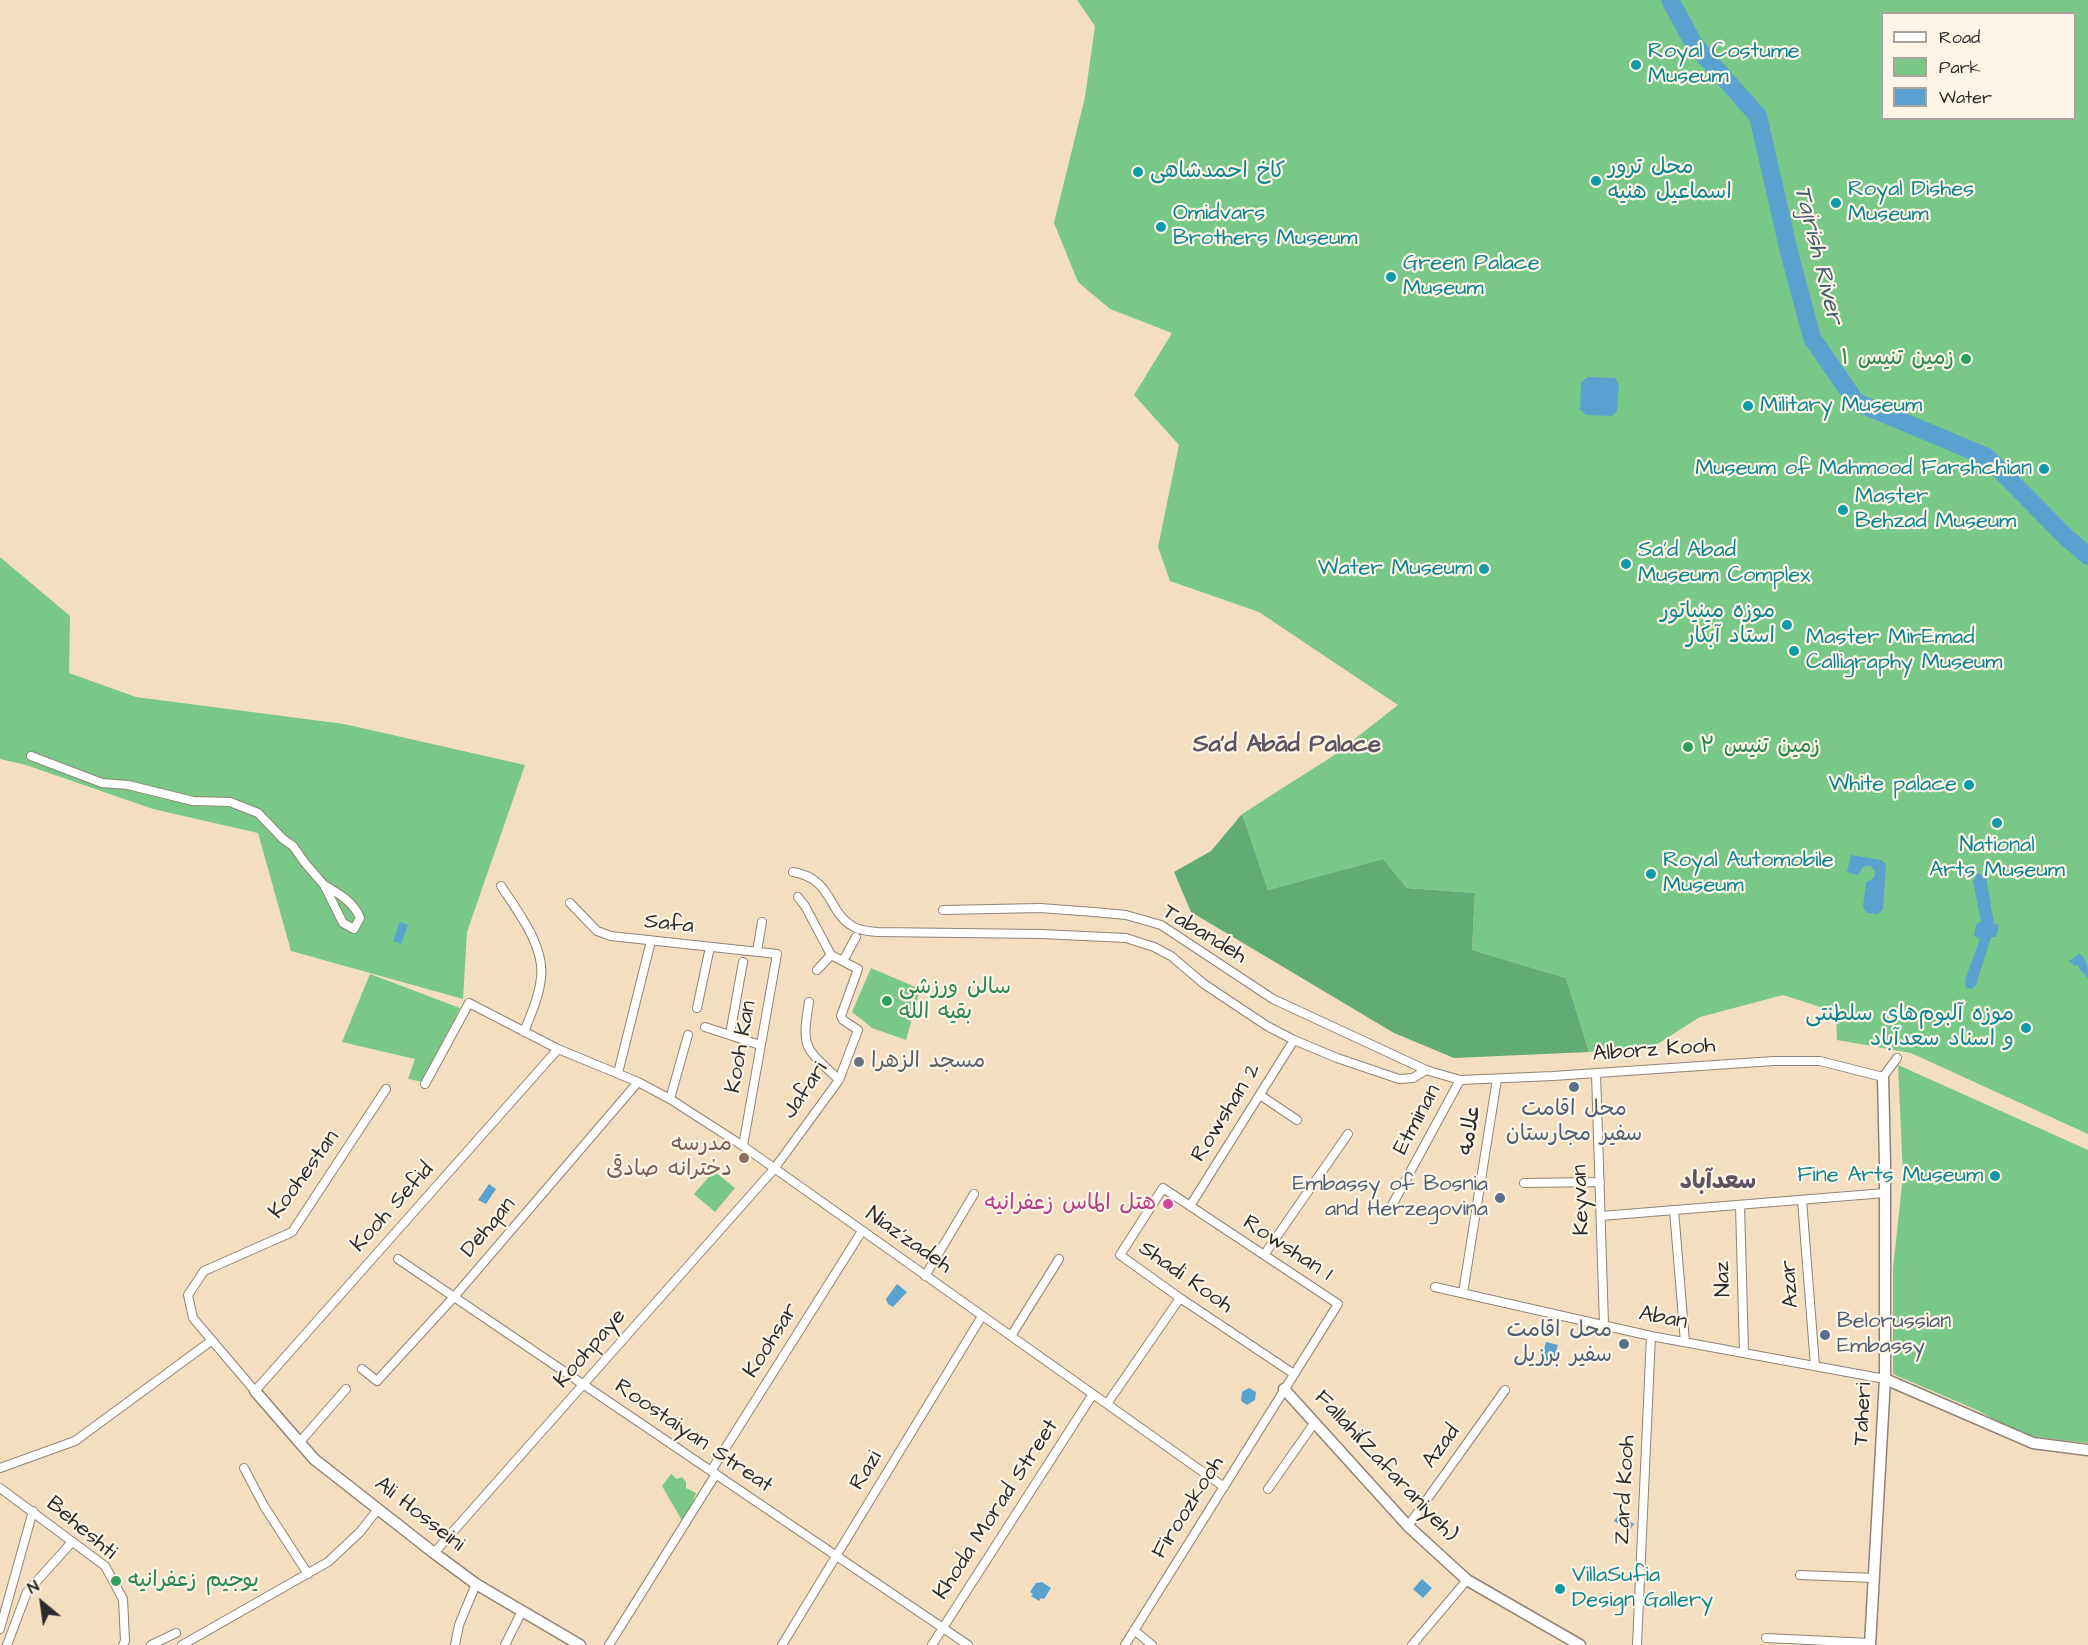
<!DOCTYPE html>
<meta charset="utf-8">
<style>
body{margin:0}
#map{position:relative;width:2088px;height:1645px;overflow:hidden;background:#f3dec0;font-family:"Architects Daughter",sans-serif}
canvas{display:block}
.legend{position:absolute;left:1881px;top:12px;width:195px;height:108px;box-sizing:border-box;background:#fcf5e5;border:2px solid #a8a49b;margin:0;padding:8px 10px;list-style:none;font-size:18px;color:#2b2b2b}
.legend li{display:flex;align-items:center;gap:12px;height:30px}
.legend b{width:30px;border:2px solid #a8a49b}
.north{position:absolute;left:12px;top:1573px;width:60px;height:60px;-webkit-text-stroke:4px #fcf5e5;paint-order:stroke;rotate:331deg;font-size:16px;font-weight:700;line-height:24px;text-align:center;color:#2b2b2b}
.north::after{content:'';display:block;margin:auto;width:21px;height:27px;background:#2b2b2b;clip-path:polygon(50% 0,100% 100%,50% 72%,0 100%)}
</style>
<div id="map">
<canvas width="2088" height="1645"></canvas>
<ul class="legend">
<li><b style="height:8px;background:#fff"></b>Road</li>
<li><b style="height:16px;background:#79c888"></b>Park</li>
<li><b style="height:16px;background:#59a2d0"></b>Water</li>
</ul>
<div class="north">N</div>
</div>
<script>
const ctx = document.querySelector('canvas').getContext('2d');
ctx.lineJoin = 'round';
function fill(path, color) { ctx.fillStyle = color; ctx.fill(path, 'evenodd'); }
function stroke(path, color, width, dash) { ctx.strokeStyle = color; ctx.lineWidth = width; ctx.lineCap = dash ? 'butt' : 'round'; ctx.setLineDash(dash || []); ctx.stroke(path); }
function write(font, color, halo, rows, align = 'center') {
  ctx.font = font + ' "Architects Daughter","Playpen Sans Arabic",sans-serif'; ctx.lineWidth = 4.5; ctx.setLineDash([]); ctx.textBaseline = 'middle'; ctx.strokeStyle = halo; ctx.fillStyle = color; for (const [text, x, y, turn = 0] of rows) {
    ctx.save(); ctx.translate(x, y); ctx.rotate((+turn || 0) * Math.PI / 180); ctx.textAlign = isNaN(turn) ? turn : align; if (halo) ctx.strokeText(text, 0, 0); ctx.fillText(text, 0, 0); ctx.restore();
  }
}
fill(new Path2D(`
 M1077,0h1011v1134l-177,-81 -74,-13 -1,-28 -53,-17 -83,22 -44,28 -67,7 -23,-74 -94,-28 3,-57 -68,-5 -24,-29 -115,31 -26,-76 91,-58 65,-51 -139,-93 -89,-31 -12,-34 21,-102 -45,-50 38,-62 -62,-24 -32,-27 -24,-59 31,-126 10,-71zM1882,14h192v104h-192z
 M0,557l70,59 -1,57 67,24 208,27 181,41 -58,167 -4,67 -172,-48 -33,-118 -105,-24 -127,-44 -26,-6z
 M871,968l49,21 -14,51 -34,-12 -20,-16z
 M370,974l90,34 -37,74 -15,-3 7,-20 -73,-17z
 M1898,1065l190,85v293l-52,-6 -25,-8 -32,-18 -86,-37v-106l10,-92z
 M714,1171l21,17 -20,24 -21,-18z
 M671,1474l6,5 5,-2 4,5v6l10,5 -12,31 -22,-38z`), '#79c888');
fill(new Path2D(`
 M1242,814l26,76 115,-31 24,29 68,5 -3,57 94,28 23,74 -135,6 -60,-25 -203,-121 -17,-40 37,-21z`), '#62ac74');
fill(new Path2D(`
 M1588,377l27,1 4,7 -2,26 -5,5 -26,-1 -6,-6 1,-26z
 M1851,855l30,5 5,4 -3,45 -5,5 -11,-1 -4,-6 3,-25 8,-4 1,-6c-3,-6 -6,-7 -12,-5l-5,8 -11,-3z
 M1978,873l8,4 8,47 5,1 -3,12h-5l-15,48 -4,4 -6,-1 -1,-8 15,-41 -6,-3 2,-12 5,-2 -8,-41z
 M400,922l8,3 -7,19 -8,-3z
 M2079,954l4,2 5,12v10l-8,-8 -2,-5 -3,1 -6,-5z
 M489,1184l7,5 -10,15 -8,-4z
 M897,1284l10,8 -14,15 -5,-3 -2,-5z
 M1546,1342l12,3 -5,17 -12,-3z
 M1249,1388l7,4 -1,8 -8,5 -6,-4 1,-9z
 M1619,1514l15,10 -5,7 -15,-10z
 M1422,1579l10,9 -9,10 -10,-9z
 M1042,1582l9,6 -7,11 -3,-1 -2,3 -8,-5 2,-2 -3,-2 6,-9z`), '#59a2d0');
stroke(new Path2D(`
 M1670,0l24,44 64,72 31,136 23,86 44,64 131,55 79,80 22,19`), '#59a2d0', 18);
const minor = new Path2D(`
 M31,756l71,27 26,2 65,16 37,1 28,11 25,26 10,7 12,17 19,22 19,38 11,6 6,-11c-7,-17 -21,-24 -36,-33
 M793,872c41,7 34,41 61,55 7,4 15,4 23,5l165,2 84,4 28,9 17,9 33,28 63,42 27,14 43,18 62,21 14,-1 13,-8
 M501,886c17,26 44,60 40,92 -2,19 -10,36 -17,54
 M570,903l27,28 14,5 166,18 -34,192
 M943,910l97,-2 54,4 32,3 35,10 112,74 153,71 34,10 93,-4 221,-15h46l63,16 14,-19
 M757,951l5,-29
 M843,961l13,-24
 M817,970l14,-15
 M809,1002c-8,48 -4,45 30,78
 M697,1008l13,-61
 M705,1027l55,18
 M730,1034l13,-72
 M618,1073l33,-132
 M1596,1073l8,252
 M425,1084l44,-81 89,46 80,33 32,17 73,47 481,341
 M386,1089l-94,143 -88,39 -16,24 5,23 62,73 303,-342
 M1260,1095l37,25
 M670,1099l18,-64
 M1524,1183l76,-1
 M1802,1200l13,166
 M1740,1205l4,148
 M1190,1206l104,-166
 M1390,1209l70,-129
 M1674,1210l11,132
 M1601,1216l284,-23
 M1264,1255l84,-121
 M398,1259l570,386
 M925,1276l49,-82
 M1435,1287l216,49 234,43
 M1463,1293l34,-214
 M1011,1336l48,-77
 M362,1369l15,12 77,-84 184,-215
 M1107,1404l73,-106
 M299,1443l47,-54
 M0,1468l75,-27 136,-100
 M244,1468l20,38 44,68
 M711,1471l151,-240
 M0,1488l105,78 18,33 2,42 -2,4
 M1268,1489l47,-67
 M1408,1526l97,-136
 M434,1553l340,-384 65,-89 19,-50 -15,-10 -2,-4 17,-47 -27,-14 -26,-49 -7,-9
 M1800,1575l74,3
 M0,1629l33,-118
 M1134,1630l18,15
 M1766,1638l104,5
 M7,1645l20,-53 45,-50
 M151,1645l25,-12
 M182,1645l146,-83 32,-30 18,-23
 M455,1645l4,-20 17,-41
 M505,1645l17,-34
 M609,1645l107,-171
 M782,1645l200,-329
 M932,1645l161,-251
 M1125,1645c71,-114 142,-228 213,-341l-175,-116 -43,67 60,43 114,76
 M1412,1645l55,-65
 M1637,1645l14,-309`);
const tertiary = new Path2D(`
 M1885,1379l148,64 55,7
 M1284,1389l124,137 59,54 113,65
 M255,1391l59,68 120,94 42,31 104,61
 M1870,1645l15,-266v-216l-2,-86`);
stroke(minor, '#8f8476', 10);
stroke(tertiary, '#8f8476', 13);
stroke(minor, '#fff', 8);
stroke(tertiary, '#fff', 10);
for (const [x, y, r, color] of [
 [1636,65,6,"#0f9aa8"],
 [1138,172,6,"#0f9aa8"],
 [1596,181,6,"#0f9aa8"],
 [1836,203,6,"#0f9aa8"],
 [1161,227,6,"#0f9aa8"],
 [1391,277,6,"#0f9aa8"],
 [1966,359,6,"#2e9e5b"],
 [1748,406,6,"#0f9aa8"],
 [2044,469,6,"#0f9aa8"],
 [1843,510,6,"#0f9aa8"],
 [1626,564,6,"#0f9aa8"],
 [1484,569,6,"#0f9aa8"],
 [1787,625,6,"#0f9aa8"],
 [1794,651,6,"#0f9aa8"],
 [1688,747,6,"#2e9e5b"],
 [1969,785,6,"#0f9aa8"],
 [1997,823,6,"#0f9aa8"],
 [1651,874,6,"#0f9aa8"],
 [887,1001,6,"#2e9e5b"],
 [2026,1028,6,"#0f9aa8"],
 [859,1062,6,"#6b7280"],
 [1574,1087,6,"#5c6f8a"],
 [744,1158,6,"#8d6e63"],
 [1995,1176,6,"#0f9aa8"],
 [1500,1198,6,"#5c6f8a"],
 [1168,1204,6,"#d1479c"],
 [1825,1335,6,"#5c6f8a"],
 [1624,1344,6,"#5c6f8a"],
 [116,1581,6,"#2e9e5b"],
 [1560,1589,6,"#0f9aa8"]
]) { const dot = new Path2D(); dot.arc(x, y, r, 0, 2 * Math.PI); ctx.fillStyle = color; ctx.fill(dot); stroke(dot, '#fcf5e5', 2); }
write('22px', '#0d838f', '#fcf5e5', [
 ["Royal Costume",1648,52],
 ["Museum",1648,77],
 ["محل ترور",1608,168],
 ["اسماعیل هنیه",1608,193],
 ["کاخ احمدشاهی",1150,172],
 ["Royal Dishes",1848,190],
 ["Museum",1848,215],
 ["Omidvars",1173,214],
 ["Brothers Museum",1173,239],
 ["Green Palace",1403,264],
 ["Museum",1403,289],
 ["Military Museum",1760,406],
 ["Museum of Mahmood Farshchian",2032,469,"right"],
 ["Master",1855,497],
 ["Behzad Museum",1855,522],
 ["Sa'd Abad",1638,551],
 ["Museum Complex",1638,576],
 ["Water Museum",1472,569,"right"],
 ["موزه مینیاتور",1775,612,"right"],
 ["استاد آبکار",1775,637,"right"],
 ["Master MirEmad",1806,638],
 ["Calligraphy Museum",1806,663],
 ["White palace",1957,785,"right"],
 ["National",1997,846,"center"],
 ["Arts Museum",1997,871,"center"],
 ["Royal Automobile",1663,861],
 ["Museum",1663,886],
 ["موزه آلبوم‌های سلطنتی",2014,1015,"right"],
 ["و اسناد سعدآباد",2014,1040,"right"],
 ["Fine Arts Museum",1983,1176,"right"],
 ["VillaSufia",1572,1576],
 ["Design Gallery",1572,1601]
], 'left');
write('22px', '#27864d', '#fcf5e5', [
 ["زمین تنیس ۱",1954,359,"right"],
 ["زمین تنیس ۲",1700,747],
 ["سالن ورزشی",899,988],
 ["بقیه الله",899,1013],
 ["یوجیم زعفرانیه",128,1581]
], 'left');
write('22px', '#2b2b2b', '#fcf5e5', [
 ["Safa",669,925,6],
 ["Tabandeh",1204,935,31],
 ["Kooh Kan",742,1047,-80],
 ["Alborz Kooh",1654,1051,-4],
 ["Jafari",806,1091,-56],
 ["Rowshan 2",1227,1113,-58],
 ["Etminan",1418,1120,-62],
 ["علامه",1471,1130,-81],
 ["Koohestan",305,1175,-54],
 ["Keyvan",1582,1200,-92],
 ["Kooh Sefid",393,1208,-48],
 ["Dehqan",489,1228,-50],
 ["Niaz'zadeh",908,1241,35],
 ["Rowshan 1",1287,1249,33],
 ["Shadi Kooh",1185,1278,35],
 ["Naz",1724,1279,-92],
 ["Azar",1791,1284,-94],
 ["Aban",1663,1319,11],
 ["Koohsar",772,1341,-58],
 ["Koohpaye",591,1349,-49],
 ["Taheri",1864,1414,-87],
 ["Roostaiyan Streat",693,1437,34],
 ["Azad",1442,1447,-54],
 ["Fallahi(Zafaraniyeh)",1385,1467,47],
 ["Razi",867,1471,-59],
 ["Zard Kooh",1626,1490,-87],
 ["Firoozkooh",1189,1508,-58],
 ["Khoda Morad Street",997,1510,-57],
 ["Ali Hosseini",419,1515,38],
 ["Beheshti",81,1529,40]
]);
write('22px', '#5b616d', '#fcf5e5', [
 ["مسجد الزهرا",871,1062]
], 'left');
write('22px', '#4e5e75', '#fcf5e5', [
 ["محل اقامت",1574,1110,"center"],
 ["سفیر مجارستان",1574,1135,"center"],
 ["Embassy of Bosnia",1488,1185],
 ["and Herzegovina",1488,1210],
 ["Belorussian",1837,1322,"left"],
 ["Embassy",1837,1347,"left"],
 ["محل اقامت",1612,1331],
 ["سفیر برزیل",1612,1356]
], 'right');
write('22px', '#785e54', '#fcf5e5', [
 ["مدرسه",732,1145],
 ["دخترانه صادقی",732,1170]
], 'right');
write('22px', '#b23c85', '#fcf5e5', [
 ["هتل الماس زعفرانیه",1156,1204]
], 'right');
write('italic 24px', '#3d5b6d', '#fcf5e5', [
 ["Tajrish River",1817,255,76]
]);
write('bold 24px', '#5e5361', '#fcf5e5', [
 ["Sa'd Abād Palace",1287,746],
 ["سعدآباد",1718,1183]
]);
</script>
